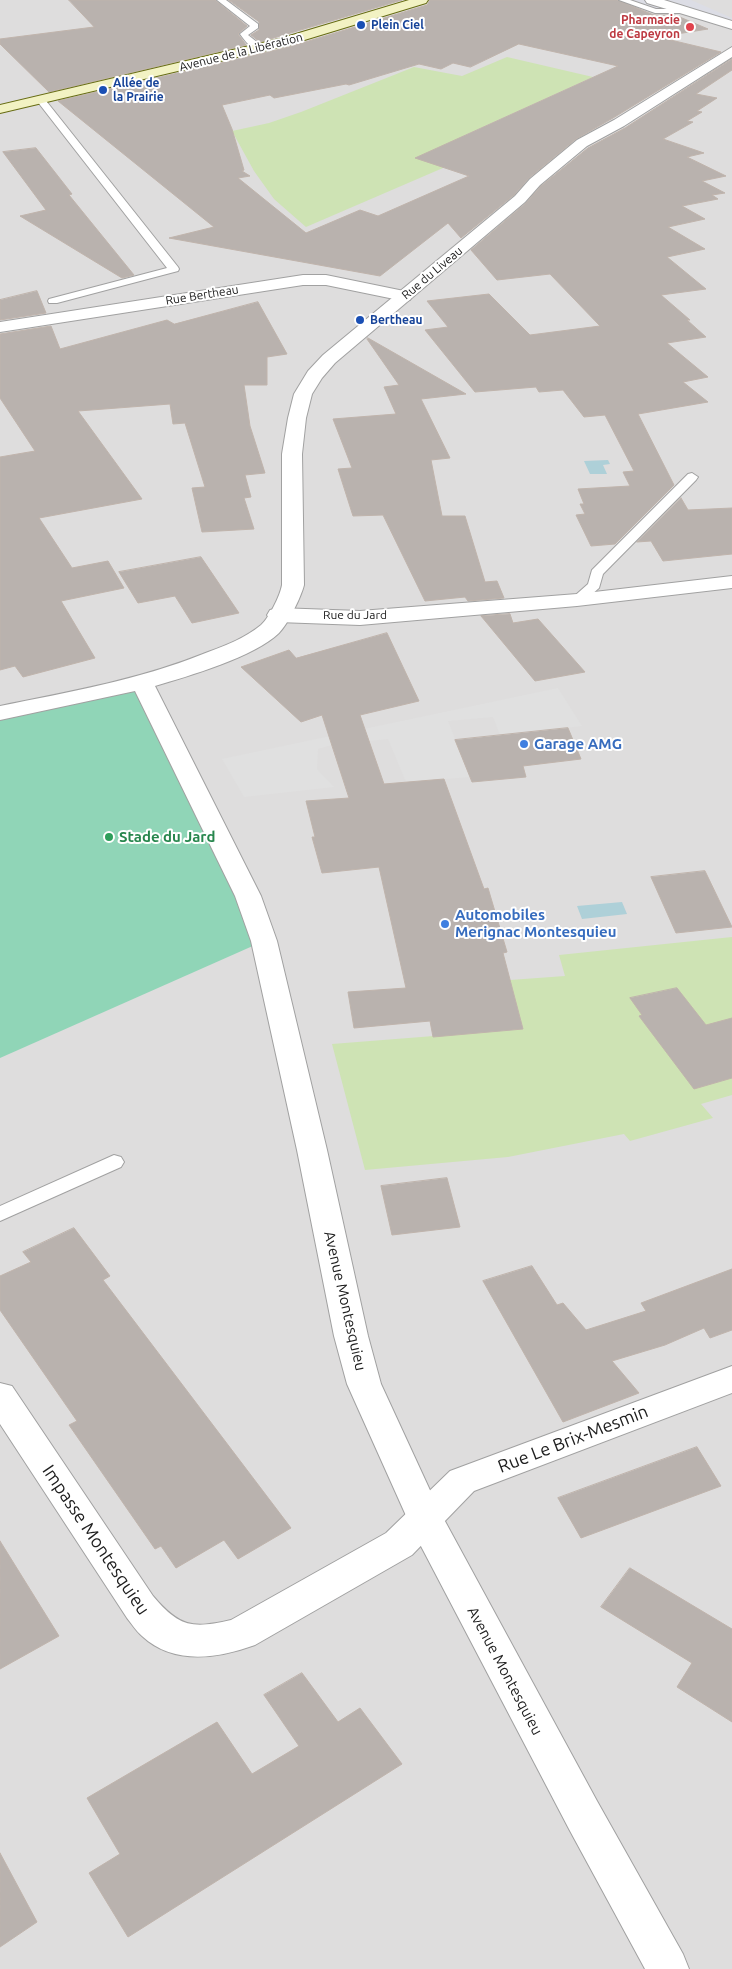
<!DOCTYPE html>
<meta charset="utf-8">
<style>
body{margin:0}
canvas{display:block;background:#f0ede8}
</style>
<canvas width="732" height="1969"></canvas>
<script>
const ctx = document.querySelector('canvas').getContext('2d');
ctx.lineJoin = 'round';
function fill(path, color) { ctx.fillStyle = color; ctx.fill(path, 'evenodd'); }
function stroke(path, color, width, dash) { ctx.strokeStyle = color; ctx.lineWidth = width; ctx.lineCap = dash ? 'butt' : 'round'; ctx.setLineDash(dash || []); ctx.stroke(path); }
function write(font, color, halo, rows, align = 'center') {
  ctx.font = font + ' Ubuntu,sans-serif'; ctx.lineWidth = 4; ctx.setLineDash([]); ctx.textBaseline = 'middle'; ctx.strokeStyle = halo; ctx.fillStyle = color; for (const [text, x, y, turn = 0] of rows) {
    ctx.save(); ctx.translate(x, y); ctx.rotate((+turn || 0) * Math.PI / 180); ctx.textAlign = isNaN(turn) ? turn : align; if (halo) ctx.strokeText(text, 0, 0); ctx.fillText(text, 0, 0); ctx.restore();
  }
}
fill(new Path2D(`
 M0,0h732v1969h-732z`), '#dedddd');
fill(new Path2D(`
 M507,57l86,20 -132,60 33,9 -188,81 -32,-28 -20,-28 -22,-40 37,-8 32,-11 113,-45 48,9z
 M732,937v158l-31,9 12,14 -83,23 -6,-7 -116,23 -143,13 -33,-126 191,-15 -13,-49 55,-4 -6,-21z`), '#cee3b4');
fill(new Path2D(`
 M142,683l122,258 -264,117v-345z`), '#90d5b7');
fill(new Path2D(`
 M558,688l24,38 -82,9 -7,-18 -45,4 22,56 -64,5 -18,-43 -56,6 -14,4 -1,20 17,18 -90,10 -22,-38z`), '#e0e0e0');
fill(new Path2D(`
 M623,0h68l41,18v12l-55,-18h-11z`), '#dcdde5');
fill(new Path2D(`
 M608,460l2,4 -7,1 4,9h-17l-6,-13z
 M622,902l5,12 -45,5 -5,-13z`), '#aed0d8');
const building = new Path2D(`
 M69,0h146l32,26 -9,8 8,11 -197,47 -49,-48v-5l94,-12z
 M229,0h173l-142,42 -9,-7 8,-5v-8z
 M430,0h187l37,15h21l33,14 -50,8 63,15 -108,66 -37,21 -47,39 -15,17 -53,43 -13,-15 -68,53 -211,-38 45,-11 -156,-126 231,-54 138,-42zM519,44l99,22 -203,92 54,18 -91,40 -18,-6 -54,23 -68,-55 12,-2 -8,-5 2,-1 -12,-41 -10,-24 48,-10 4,3 72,-14 3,1 70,-21 22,5 12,-6 17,4z
 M732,59v11l-36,24 21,4 -20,13 5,1 -15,9 6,1 -30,17 41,14 -17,4 39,19 -24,5 23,12 -13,2 6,4 -36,7 23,13 -37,8 37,22 -38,8 39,32 -45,6 29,25h-3l19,17 -39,6 41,34 -25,5 25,20 -70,12 36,71 -59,59 -24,2 -15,-31 9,-1 -5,-10h4l-6,-15 52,-3 -7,-14 11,-1 -29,-56 -21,2 -21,-27 -24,2 -3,-5 -61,5 -50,-62 23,-3 -21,-26 62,-7 41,41 70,-9 -50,-52 -53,6 -26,-30 55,-47 15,-17 47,-38 37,-20z
 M36,148l36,46 -3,1 65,80 -12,3 -102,-62 26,-6 -43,-58z
 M37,291l9,22 -46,7v-20z
 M258,302l29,52 -20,3v28h-23l6,41 15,47 -20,2 6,22 -7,1 10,31 -52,3 -10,-44 13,-1 -20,-64 -12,1 -3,-20 -92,7 64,88 -103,19 33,50 36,-7 16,27 -63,13 34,57 -72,19 -8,-11 -15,4v-213l35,-6 -35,-53v-64l51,-8 9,23 107,-29 7,4z
 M368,338l98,56 -45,5 29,59 -19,2 11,56h23l20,66 12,-1 7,17 -36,3 -3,-4 -40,4 -42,-86 -30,1 -15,-47 14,-1 -19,-49 63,-5 -12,-27 15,-2 -32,-46z
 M681,498l7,12 44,-2v46l-69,7 -12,-20 -14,1z
 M201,557l38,56 -47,10 -17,-27 -37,7 -19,-31z
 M510,614l3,9 25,-4 47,53 -50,9 -54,-65z
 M387,633l32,68 -59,14 24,69 60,-5 40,110 4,-1 19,64 -4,1 20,76 -90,8 -3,-16 -76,7 -6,-36 58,-4 -27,-121 -57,6 -10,-36h3l-9,-36 43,-3 -27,-83 -21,7 -60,-55 48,-17 7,8z
 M568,728l13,31 -58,7 3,11 -54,5 -17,-42z
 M705,871l27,56 -56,6 -25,-56z
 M677,988l29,37 26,-7v60l-38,11 -55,-73 3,-1 -12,-17z
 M447,1178l13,49 -68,8 -11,-49z
 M74,1228l36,48 -7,4 188,248 -53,31 -14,-19 -48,28 -15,-22 -6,3 -86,-124 8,-4 -77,-111v-34l31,-14 -8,-10z
 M532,1266l25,39 6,-2 23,27 60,-19 -5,-8 91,-34v61l-22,8 -6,-10 -39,17 -53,16 27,32 -76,29 -80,-141z
 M697,1447l24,39 -140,52 -23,-40z
 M0,1541l59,95 -59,33z
 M630,1568l102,61v93l-55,-35 15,-24 -91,-56z
 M302,1673l36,49 22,-14 42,56 -274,173 -39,-64 31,-19 -33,-56 130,-76 35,52 47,-28 -35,-51z
 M0,1853l37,69 -37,25z`);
fill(building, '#b9b2ae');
stroke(building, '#c0b4ac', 1);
const service = new Path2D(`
 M217,0h9l32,24v4l-10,7 14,11v4c-10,1 -17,-9 -22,-16l10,-8z
 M619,0h11l26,9h33l4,2 -4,2h-34z
 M40,96l3,1 135,170 1,2 -1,2 -121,32h-8l-1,-2 1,-2 118,-31 -130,-167 -1,-2z
 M692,473l6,4 -2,3 -93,94 -4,14 -17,15h-10l-2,-3 18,-16 4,-14 96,-96z
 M114,1155l7,2 3,5 -3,5 -121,54v-15z`);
const minor = new Path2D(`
 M645,0h19l68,21v8l-85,-26z
 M303,275h23l78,16 6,1 2,4 -2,4 -6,1 -78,-16h-23l-303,47v-10z
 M732,576v12l-155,18 -217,19 -82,-3 -8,-2 -3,-5 3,-5 8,-2 82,3 217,-17z
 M732,1366v27l-258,98 -62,64 -157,90c-36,13 -81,21 -113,-9 -6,-5 -10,-12 -15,-18l-127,-194v-41l12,3 141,210c26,31 39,33 78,24l155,-87 64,-62z`);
const tertiary = new Path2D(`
 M732,47v10l-108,69 -37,20 -47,39 -15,17 -190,161 -13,15 -10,16 -6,24 -4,36 2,131c-3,12 -16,39 -25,48 -25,24 -90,43 -124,53l106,210 16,45 50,209 41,186 13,48 59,128 157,289 86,153 6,15h-44l-76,-140 -157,-300 -65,-145 -13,-48 -37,-186 -46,-209 -16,-45 -100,-205 -135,29v-14c69,-14 138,-26 203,-52 21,-8 41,-15 58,-29 8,-7 19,-29 21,-40v-131l6,-36 6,-24 14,-23 15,-16 192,-159 15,-17 47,-39 37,-20z`);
const secondary = new Path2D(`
 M409,0h19l-2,3 -138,42 -288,68v-8l279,-66z`);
stroke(service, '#a1a1a1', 2);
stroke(minor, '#a1a1a1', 2);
stroke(tertiary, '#a1a1a1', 2);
stroke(secondary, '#676c13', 2);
fill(service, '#fff');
fill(minor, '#fff');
fill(tertiary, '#fff');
fill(secondary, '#f2f2c3');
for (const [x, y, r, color] of [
 [361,25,5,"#1a4fb4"],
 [690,27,5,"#e0444e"],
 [103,90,5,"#1a4fb4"],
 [360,320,5,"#1a4fb4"],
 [524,744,5,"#3f7fe0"],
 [109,837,5,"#2e9e5b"],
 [445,924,5,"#3f7fe0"]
]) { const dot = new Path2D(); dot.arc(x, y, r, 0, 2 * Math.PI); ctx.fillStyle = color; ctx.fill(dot); stroke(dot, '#fff', 2); }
write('bold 12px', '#be3a42', '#fff', [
 ["Pharmacie",680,20],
 ["de Capeyron",680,34]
], 'right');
write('bold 12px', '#164399', '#fff', [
 ["Plein Ciel",371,25],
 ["Allée de",113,83],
 ["la Prairie",113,97],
 ["Bertheau",370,320]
], 'left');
write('12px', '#202020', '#fff', [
 ["Avenue de la Libération",241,52,-14],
 ["Rue du Liveau",432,273,-40],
 ["Rue Bertheau",202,295,-9],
 ["Rue du Jard",355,615]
]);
write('bold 15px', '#366cbe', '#fff', [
 ["Garage AMG",534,744],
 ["Automobiles",455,915],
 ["Merignac Montesquieu",455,932]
], 'left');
write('bold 15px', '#27864d', '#fff', [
 ["Stade du Jard",119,837]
], 'left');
write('15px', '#202020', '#fff', [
 ["Avenue Montesquieu",345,1301,77],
 ["Avenue Montesquieu",505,1671,62]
]);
write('18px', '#202020', '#fff', [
 ["Rue Le Brix-Mesmin",573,1439,-21],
 ["Impasse Montesquieu",96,1540,56]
]);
</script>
